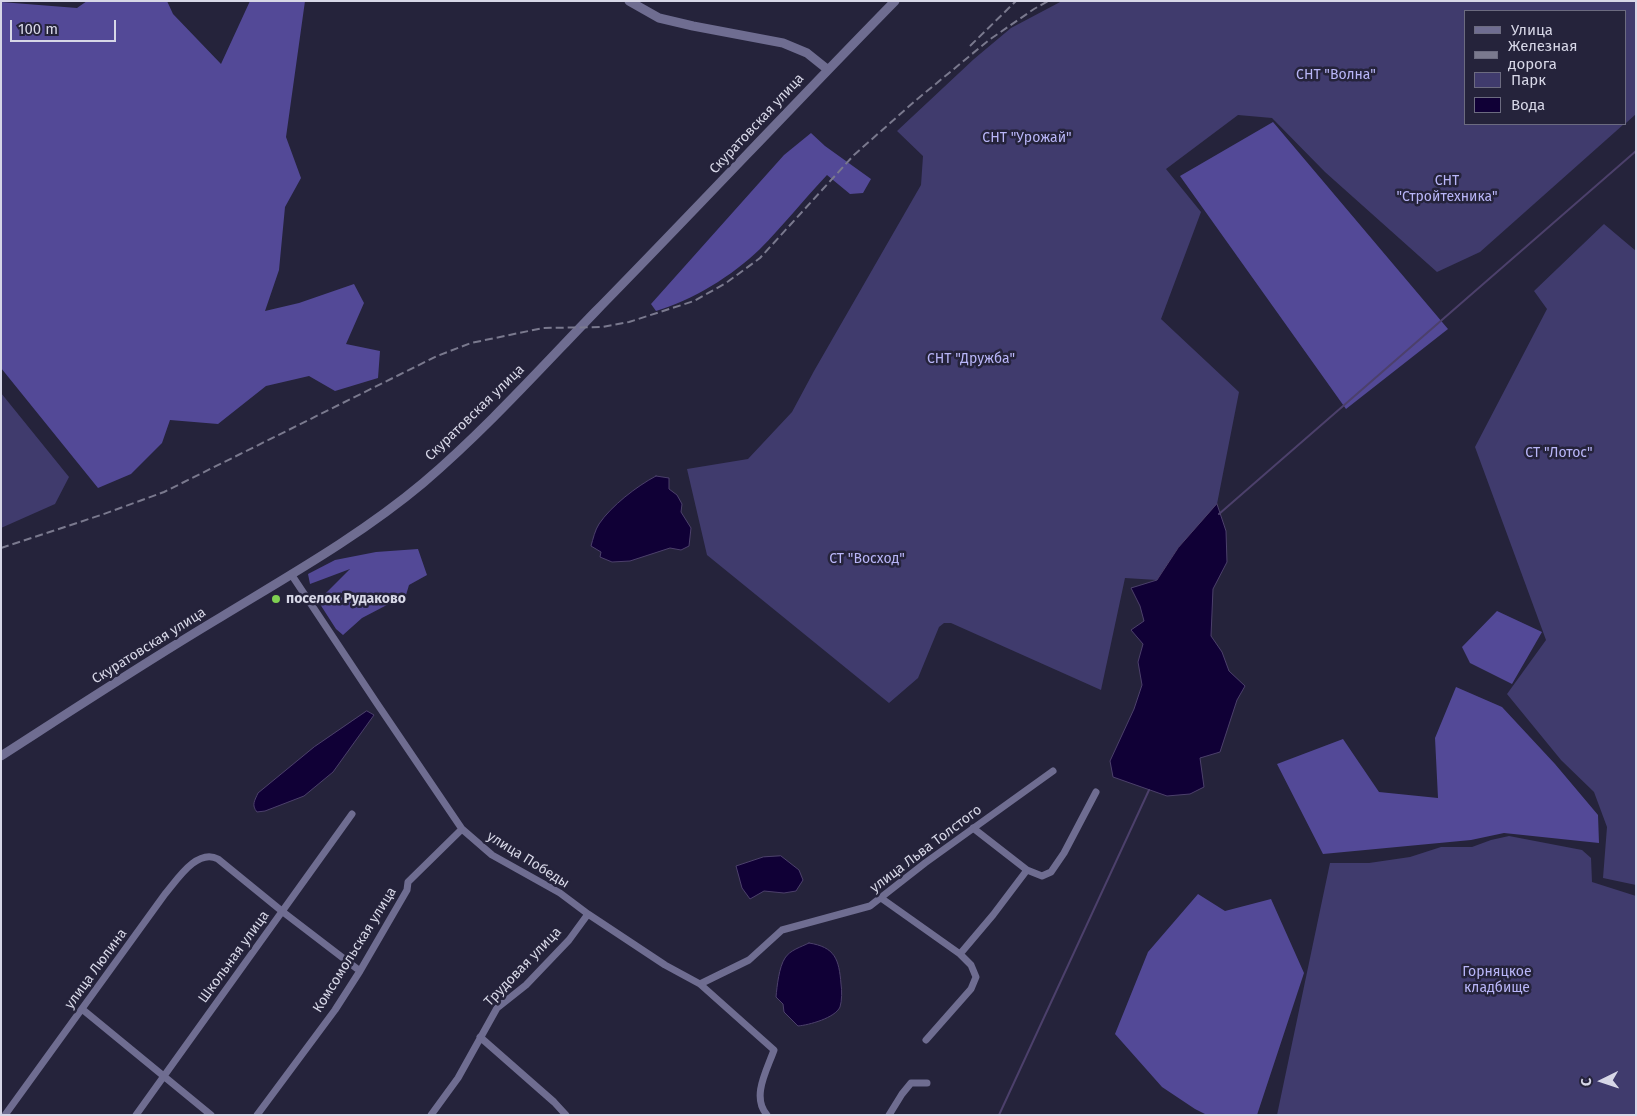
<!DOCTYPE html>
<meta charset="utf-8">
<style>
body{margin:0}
#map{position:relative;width:1637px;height:1116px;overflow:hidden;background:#25233b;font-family:"Fira Sans",sans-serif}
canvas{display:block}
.frame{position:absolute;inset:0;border:2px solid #d7d7e7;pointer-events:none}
.legend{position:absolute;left:1464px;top:10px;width:162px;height:115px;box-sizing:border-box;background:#25233b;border:1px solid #6c6b80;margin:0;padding:6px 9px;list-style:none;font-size:15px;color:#d7d7e7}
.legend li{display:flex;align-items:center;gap:10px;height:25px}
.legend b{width:25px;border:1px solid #6c6b80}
.north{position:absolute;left:1577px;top:1056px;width:50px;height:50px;-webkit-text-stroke:4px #25233b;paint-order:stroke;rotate:266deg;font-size:14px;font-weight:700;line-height:20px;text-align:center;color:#d7d7e7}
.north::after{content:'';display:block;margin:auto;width:18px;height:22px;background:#d7d7e7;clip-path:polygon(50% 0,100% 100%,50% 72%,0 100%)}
.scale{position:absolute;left:10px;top:20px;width:106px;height:22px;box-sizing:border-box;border:2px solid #d7d7e7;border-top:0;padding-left:6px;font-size:15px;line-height:18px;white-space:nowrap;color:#d7d7e7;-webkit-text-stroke:4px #25233b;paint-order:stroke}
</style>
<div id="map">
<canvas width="1637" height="1116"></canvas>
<div class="frame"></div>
<ul class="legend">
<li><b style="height:6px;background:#6f6d91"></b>Улица</li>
<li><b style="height:6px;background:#7a798e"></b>Железная дорога</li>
<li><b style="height:14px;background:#403b6d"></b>Парк</li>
<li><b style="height:14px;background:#100036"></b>Вода</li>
</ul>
<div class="north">С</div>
<div class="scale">100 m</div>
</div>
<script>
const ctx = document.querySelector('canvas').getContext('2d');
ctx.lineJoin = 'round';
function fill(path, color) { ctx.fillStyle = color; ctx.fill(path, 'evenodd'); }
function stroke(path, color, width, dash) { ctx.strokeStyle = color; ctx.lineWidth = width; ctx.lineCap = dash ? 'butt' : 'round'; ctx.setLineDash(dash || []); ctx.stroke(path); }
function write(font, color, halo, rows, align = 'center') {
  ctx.font = font + ' "Fira Sans",sans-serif'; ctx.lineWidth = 5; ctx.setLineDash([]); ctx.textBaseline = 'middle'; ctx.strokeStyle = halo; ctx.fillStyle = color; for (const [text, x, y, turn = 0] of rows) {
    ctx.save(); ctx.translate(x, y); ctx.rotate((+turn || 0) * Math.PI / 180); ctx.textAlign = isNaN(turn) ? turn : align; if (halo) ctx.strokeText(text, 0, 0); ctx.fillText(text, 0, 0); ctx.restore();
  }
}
fill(new Path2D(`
 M1062,1h574v113l-10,9v-112h-160v113h158l-144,128 -43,20 -112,-100 -53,-54 -34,-3 -72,54 35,43 -40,107 78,73 -22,112 -39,44 -21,32 -32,-2 -24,112 -150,-67h-7l-5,4 -21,51 -29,25 -182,-148 -20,-86 61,-10 44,-47 22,-41 107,-186 2,-29 -26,-25 77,-72 37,-31z
 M1604,224l32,27v634l-33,-7 4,-51 -13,-35 -33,-32 -54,-66 39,-54 -71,-193 72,-138 -13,-18z
 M1,393l68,84 -14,27 -54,24z
 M1509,836l73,14 9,8 1,24 44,14v219h-359l53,-252h39l41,-6 31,-10h31l19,-7z`), '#403b6d');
fill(new Path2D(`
 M87,1h80l6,13 48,50 29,-63h55l-19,136 15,41 -16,29 -6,63 -14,41 34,-8 55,-19 10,19 -18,41 34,7 -2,27 -43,13 -26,-15 -43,10 -48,38 -48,-4 -8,23 -31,31 -33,14 -97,-120v-366l76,6z
 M1273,122l175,207 -102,80 -166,-233z
 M811,133l14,13 46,33 -8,14 -13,1 -23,-19c-23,24 -44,51 -67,74 -28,27 -67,51 -104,62l-5,-7 133,-149z
 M418,549l9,26 -18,10 -3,10 -44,23 -19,17 -7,-6 -18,-28 32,-32 -40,15 -2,-10 27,-14 41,-8z
 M1497,611l45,21 -30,52 -42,-21 -8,-16z
 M1456,687l46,20 53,57 43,51 1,28 -95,-10 -33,7 -148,14 -46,-90 66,-25 36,53 59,6 -3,-60z
 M1198,894l27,17 46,-12 33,74 -47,142h-50l-12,-6 -33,-22 -47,-53 33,-82z`), '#534997');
const water = new Path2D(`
 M656,476l13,2v11l8,6 5,9 -1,8 10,16 -2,18 -8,4 -11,-2 -40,13 -18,1 -12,-5 1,-5 -10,-6c2,-7 4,-16 8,-22 12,-18 38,-38 57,-48z
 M1217,504l9,27 1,31 -14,27 -2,47 11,16 7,19 16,15 -8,14 -17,52 -20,6 4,29 -14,7 -23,2 -54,-19 -3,-16 24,-52 8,-24 -4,-23 5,-18 -12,-14 13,-9 -4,-15 -9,-18 26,-8 21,-32z
 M367,711l7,4 -41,57 -29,24 -39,15 -8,1c-6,-7 -2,-12 1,-19l56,-46z
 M781,856l18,14 4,10 -7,11 -12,2 -20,-2 -14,8 -8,-11 -6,-22 27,-9z
 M809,943c26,4 30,16 32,41 1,6 1,17 -1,23 -5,11 -31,18 -42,19l-14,-14 -1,-8 -7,-7c1,-11 3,-30 9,-39 5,-8 16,-11 24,-15z`);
fill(water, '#100036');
stroke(water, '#4c406b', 1);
stroke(new Path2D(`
 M1219,514l417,-363
 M999,1115l150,-325`), '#4c406b', 2);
stroke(new Path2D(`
 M291,574l85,128 86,127 30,26 68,38 28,21 77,51 35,19 74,66c-7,20 -23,47 -7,65
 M973,828l54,42 15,6 9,-4 13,-19 32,-61
 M881,898l79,56
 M700,984l49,-24 33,-30 88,-24 55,-43 128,-92
 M82,1009l129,106
 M480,1037l74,65 12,13
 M926,1040l45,-51 5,-12 -5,-12 -11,-11 33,-39 34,-45
 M5,1115l160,-221c12,-14 32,-46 53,-35l65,53 77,59
 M136,1115l216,-301
 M257,1115l78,-105 25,-39 47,-81 1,-8 54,-53
 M431,1115l27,-37 39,-70 29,-23 43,-45 19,-26
 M889,1115l13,-21 9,-11h16`), '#6f6d91', 7);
stroke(new Path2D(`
 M629,1l30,17 34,8 90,17 24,10 20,16
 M1,756c73,-47 146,-95 220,-139 69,-42 140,-82 202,-134 61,-52 116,-113 172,-171 101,-103 199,-208 300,-311`), '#6f6d91', 9);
stroke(new Path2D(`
 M970,46l46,-45
 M1,548l100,-33 63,-23 273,-136 34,-13 72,-15 59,-1 27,-5 65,-21 32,-18 34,-25 94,-103 61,-54 74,-61 45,-31 14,-8`), '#7a798e', 2, [8, 4]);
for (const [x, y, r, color] of [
 [276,599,5,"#7fd052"]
]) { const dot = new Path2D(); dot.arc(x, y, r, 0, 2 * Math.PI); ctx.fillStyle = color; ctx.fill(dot); stroke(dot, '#25233b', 2); }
write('14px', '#b9b6f8', '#25233b', [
 ["СНТ \"Волна\"",1336,75],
 ["СНТ \"Урожай\"",1027,138],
 ["СНТ",1447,181],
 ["\"Стройтехника\"",1447,197],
 ["СНТ \"Дружба\"",971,359],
 ["СТ \"Лотос\"",1559,453],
 ["СТ \"Восход\"",867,559],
 ["Горняцкое",1497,972],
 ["кладбище",1497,988]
]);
write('14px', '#d7d7e7', '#25233b', [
 ["Скуратовская улица",757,124,-47],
 ["Скуратовская улица",475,413,-44],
 ["Скуратовская улица",149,646,-32],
 ["улица Льва Толстого",926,849,-37],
 ["улица Победы",528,860,32],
 ["Комсомольская улица",355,950,-58],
 ["Школьная улица",234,957,-54],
 ["Трудовая улица",523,967,-46],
 ["улица Люлина",96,969,-54]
]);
write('bold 14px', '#d7d7e7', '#25233b', [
 ["поселок Рудаково",286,599]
], 'left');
</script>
